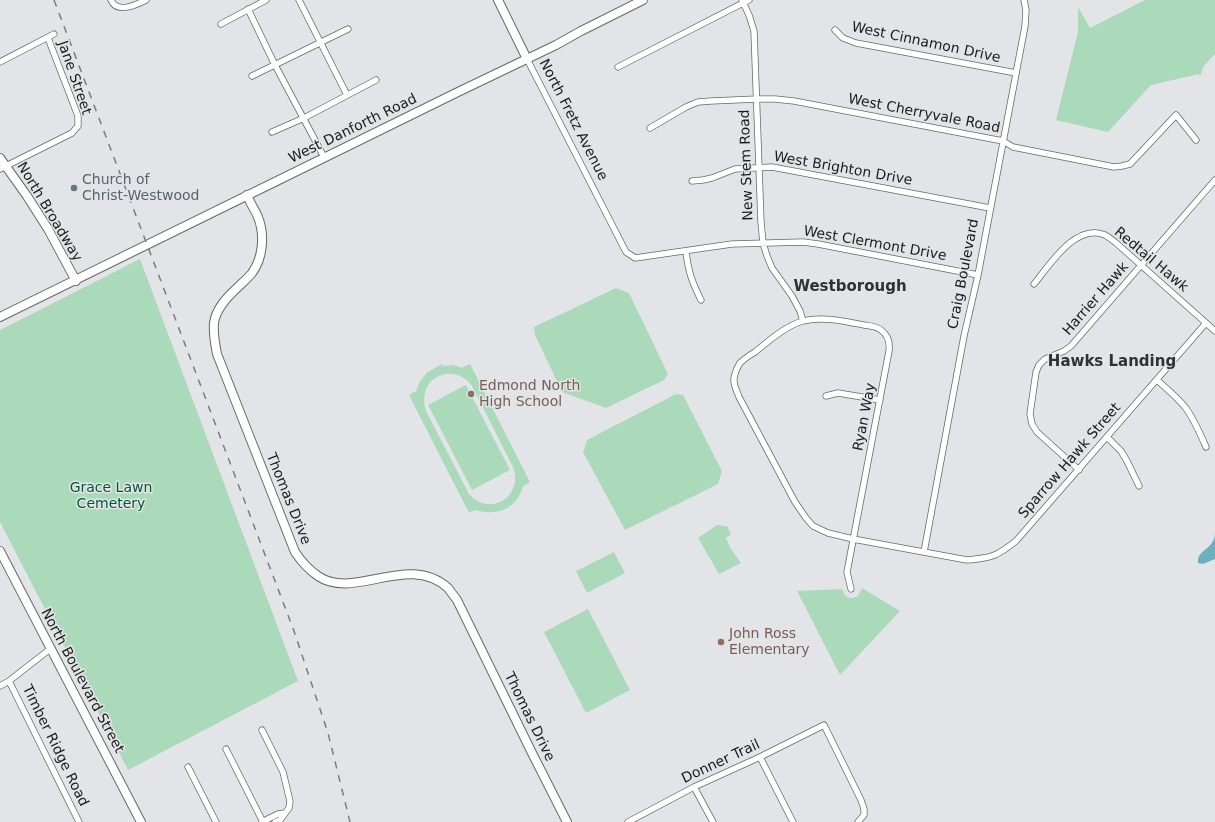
<!DOCTYPE html>
<style>
body{margin:0}
canvas{display:block;background:#e3e4e7}
</style>
<canvas width="1215" height="822"></canvas>
<script>
const ctx = document.querySelector('canvas').getContext('2d');
ctx.lineJoin = 'round';
function fill(path, color) { ctx.fillStyle = color; ctx.fill(path, 'evenodd'); }
function stroke(path, color, width, dash) { ctx.strokeStyle = color; ctx.lineWidth = width; ctx.lineCap = dash ? 'butt' : 'round'; ctx.setLineDash(dash || []); ctx.stroke(path); }
function write(font, color, halo, rows, align = 'center') {
  ctx.font = font + ' "DejaVu Sans",sans-serif'; ctx.lineWidth = 3; ctx.setLineDash([]); ctx.textBaseline = 'middle'; ctx.strokeStyle = halo; ctx.fillStyle = color; for (const [text, x, y, turn = 0] of rows) {
    ctx.save(); ctx.translate(x, y); ctx.rotate((+turn || 0) * Math.PI / 180); ctx.textAlign = isNaN(turn) ? turn : align; if (halo) ctx.strokeText(text, 0, 0); ctx.fillText(text, 0, 0); ctx.restore();
  }
}
fill(new Path2D(`
 M1145,0h70v54l-11,12 -4,10 -1,-2 -48,11 -43,47 -52,-12 22,-88v-25l12,21z
 M140,259l158,422 -170,89 -128,-248v-192z
 M616,288l13,5 39,81 -4,6 -58,28 -44,-16 -27,-57 -1,-8z
 M442,364l1,2 10,-1 9,3 8,-4 60,118 -7,4c-5,22 -26,31 -47,24l-7,3 -60,-118 7,-4 4,-10 6,-7v-1zM445,374c12,-1 20,3 27,12l41,81c11,29 -23,51 -44,27l-43,-83c-5,-17 1,-33 19,-37z
 M466,385l44,85 -38,20 -44,-85z
 M676,394l7,1 39,76 -4,13 -93,46 -42,-78 4,-12z
 M717,525h4l1,1h5l4,8 -5,4 5,11 10,14 -22,11 -21,-36z
 M614,552l11,21 -38,20 -11,-22z
 M862,588l38,23 -60,64 -43,-84 45,-2c3,9 8,11 16,7z
 M588,609l42,81 -44,23 -42,-81z`), '#abdabb');
fill(new Path2D(`
 M1215,530v29l-12,5 -5,-1c-1,-12 11,-13 15,-22 2,-3 2,-7 2,-11z`), '#6eafbe');
const street = new Path2D(`
 M111,0c6,14 25,5 35,0
 M299,0l48,95
 M742,0l7,15 5,16 7,191 2,21 4,13 5,12 20,28 8,15 3,10
 M248,9l27,56 49,92
 M221,24l45,-24
 M835,30l8,8 13,5 160,30
 M527,59l99,193 9,6 97,-14 71,-2 15,2 160,31
 M0,62l54,-28
 M618,67l131,-67
 M252,76l96,-47
 M650,128l36,-21 12,-5 13,-1 46,-2h18l19,2 209,40 10,6 101,20 8,-1 8,-2 46,-49 20,25
 M272,132l32,-14 72,-38
 M0,169l72,-36 6,-7v-10l-30,-78
 M692,181l11,-1 9,-2 23,-9 37,-2 218,41
 M686,251c2,20 6,31 15,49
 M1034,284c15,-18 42,-62 71,-49 4,2 7,5 10,7l100,89
 M1157,380c10,9 20,17 28,27 9,12 15,26 21,40
 M826,396l12,-3 42,7
 M1107,437l14,14 6,10 12,25
 M1079,470l-42,-38 -5,-8 -2,-10 6,-42 3,-7 6,-6 19,-8 7,-5 144,-166
 M924,552l40,-216 14,-61 47,-249 1,-16 -2,-10
 M851,589l-4,-17 42,-221c1,-8 -1,-16 -8,-21 -5,-4 -12,-4 -17,-5 -20,-4 -41,-9 -61,-4 -18,5 -34,20 -48,31 -5,3 -11,7 -15,11 -2,3 -4,7 -5,11 -3,8 1,15 4,23l56,105 11,16 7,8 15,7 25,6 114,21c25,-2 30,-4 49,-19l190,-218
 M9,681l70,141
 M0,686l9,-5 41,-32
 M262,730l21,42 7,29 -1,7 -9,12 -5,2
 M226,749l37,73
 M760,757l33,65
 M188,767l28,55
 M694,787l19,35
 M262,822l16,-8 7,-1
 M628,822l66,-35 66,-30 64,-32 37,75 3,9v6l-6,7`);
const secondary = new Path2D(`
 M498,0l29,59
 M0,158l27,38 21,33 28,52
 M247,195c3,8 8,15 11,22 7,18 5,41 -6,56 -4,5 -10,10 -15,15 -11,10 -21,21 -23,35 -1,11 1,21 3,31l78,198c6,9 14,18 23,24 36,25 90,-24 130,12 3,4 6,8 9,12l75,153 35,69
 M0,317l460,-226 96,-46 25,-14 62,-31
 M0,551l141,271`);
stroke(street, '#67686b', 7);
stroke(secondary, '#67686b', 10);
stroke(street, '#fff', 5.5);
stroke(secondary, '#fff', 8);
stroke(new Path2D(`
 M54,0l240,631 34,102 22,89`), '#7c7c7f', 1.5, [7, 7]);
for (const [x, y, r, color] of [
 [74,188,4,"#6b7280"],
 [471,394,4,"#8d6e63"],
 [721,642,4,"#8d6e63"]
]) { const dot = new Path2D(); dot.arc(x, y, r, 0, 2 * Math.PI); ctx.fillStyle = color; ctx.fill(dot); stroke(dot, '#e3e4e7', 1.5); }
write('14px', '#1b1b1d', '#e3e4e7', [
 ["West Cinnamon Drive",926,43,12],
 ["Jane Street",74,78,71],
 ["West Cherryvale Road",924,114,11],
 ["North Fretz Avenue",573,120,63],
 ["West Danforth Road",353,129,-26],
 ["New Stem Road",747,165,-92],
 ["West Brighton Drive",843,169,10],
 ["North Broadway",49,212,59],
 ["West Clermont Drive",875,244,10],
 ["Redtail Hawk",1151,260,40],
 ["Craig Boulevard",964,274,-79],
 ["Harrier Hawk",1096,299,-49],
 ["Ryan Way",865,417,-79],
 ["Sparrow Hawk Street",1070,461,-49],
 ["Thomas Drive",288,499,68],
 ["North Boulevard Street",82,681,62],
 ["Thomas Drive",529,717,64],
 ["Timber Ridge Road",55,746,64],
 ["Donner Trail",721,762,-25]
]);
write('14px', '#5b616d', '#e3e4e7', [
 ["Church of",82,180],
 ["Christ-Westwood",82,196]
], 'left');
write('14px', '#785e54', '#e3e4e7', [
 ["Edmond North",479,386],
 ["High School",479,402],
 ["John Ross",729,634],
 ["Elementary",729,650]
], 'left');
write('14px', '#005830', '#e3e4e7', [
 ["Grace Lawn",111,488],
 ["Cemetery",111,504]
]);
write('bold 15px', '#303133', '#e3e4e7', [
 ["Westborough",850,287],
 ["Hawks Landing",1112,362]
]);
</script>
